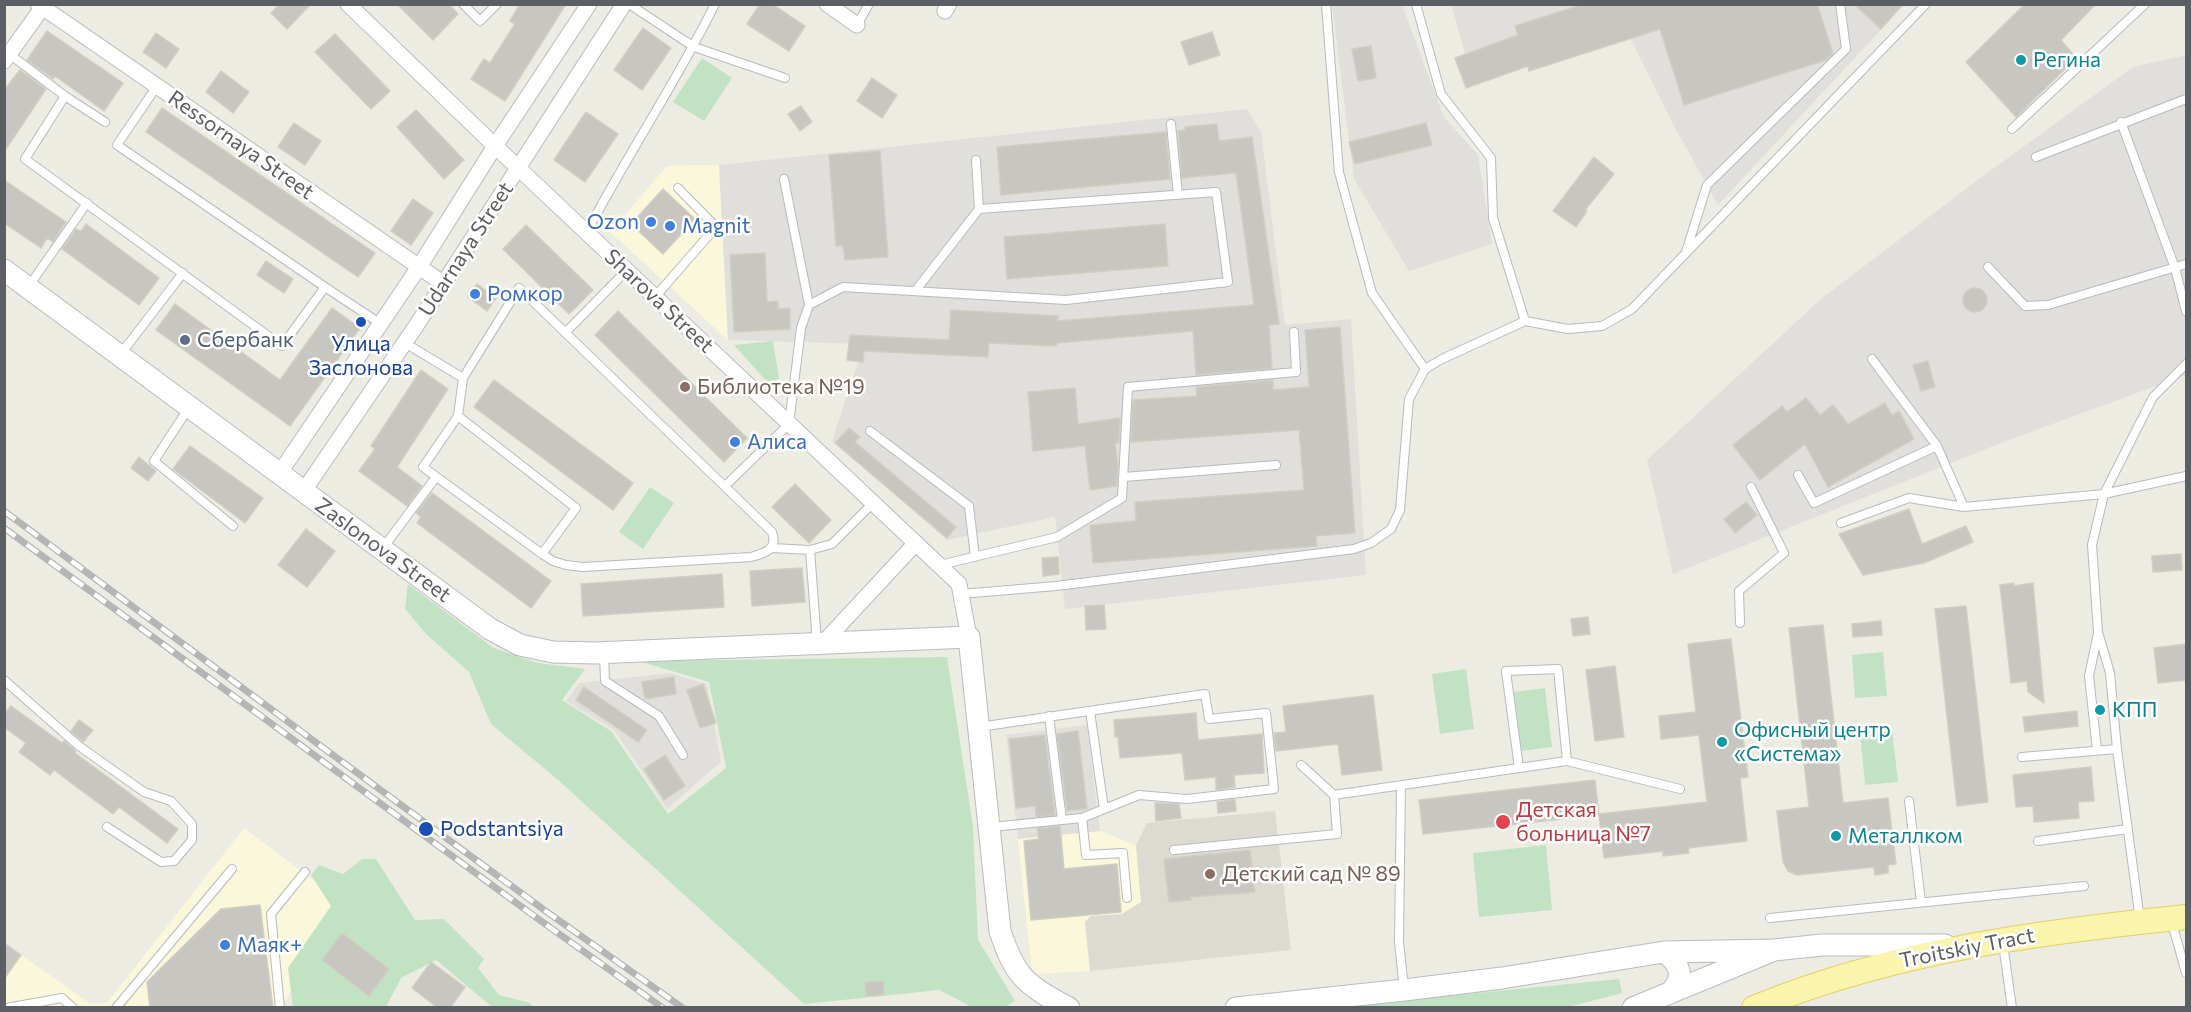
<!DOCTYPE html>
<meta charset="utf-8">
<style>
body{margin:0}
#map{position:relative;width:2191px;height:1012px;overflow:hidden;background:#edece3;font-family:Commissioner,sans-serif}
canvas{display:block}
.frame{position:absolute;inset:0;border:6px solid #5b5e63;pointer-events:none}
</style>
<div id="map">
<canvas width="2191" height="1012"></canvas>
<div class="frame"></div>
</div>
<script>
const ctx = document.querySelector('canvas').getContext('2d');
ctx.lineJoin = 'round';
function fill(path, color) { ctx.fillStyle = color; ctx.fill(path, 'evenodd'); }
function stroke(path, color, width, dash) { ctx.strokeStyle = color; ctx.lineWidth = width; ctx.lineCap = dash ? 'butt' : 'round'; ctx.setLineDash(dash || []); ctx.stroke(path); }
function write(font, color, halo, rows, align = 'center') {
  ctx.font = font + ' Commissioner,sans-serif'; ctx.lineWidth = 5; ctx.setLineDash([]); ctx.textBaseline = 'middle'; ctx.strokeStyle = halo; ctx.fillStyle = color; for (const [text, x, y, turn = 0] of rows) {
    ctx.save(); ctx.translate(x, y); ctx.rotate((+turn || 0) * Math.PI / 180); ctx.textAlign = isNaN(turn) ? turn : align; if (halo) ctx.strokeText(text, 0, 0); ctx.fillText(text, 0, 0); ctx.restore();
  }
}
fill(new Path2D(`
 M694,165h25l9,175 -118,-108 57,-66z
 M244,828l101,76 -64,103h-276l-1,-64 87,61 16,-1z
 M1100,831l36,14 5,57 -19,12 -31,2 -6,6 5,49 -58,3 -14,-135z`), '#fbf7da');
fill(new Path2D(`
 M1451,4l247,1 -228,66z
 M1332,5h70l42,112 34,38 14,89 -83,27 -55,-92z
 M1721,5h183l-186,200 -44,-79 -44,-89z
 M2186,55v320l-180,66 -333,133 -26,-114 175,-162 157,-119 154,-112z
 M1247,109l14,23 24,193 66,-6 15,256 -301,34 -10,-92 -108,23 -115,-99 32,-97 -136,-4 -9,-175z
 M670,673l37,11 14,78 -54,47 -53,-79 -48,-29 13,-18z
 M1087,725l13,106 -82,8 -12,-104z`), '#e1dfdb');
fill(new Path2D(`
 M1275,811l16,139 -201,21 -5,-49 6,-6 31,-2 19,-12 -5,-57 11,-22z`), '#dddbd1');
fill(new Path2D(`
 M702,58l30,20 -28,43 -31,-19z
 M773,341l6,38 -10,5 -35,-39z
 M650,487l24,16 -31,46 -24,-17z
 M408,584l86,64 44,15 47,6 -23,31 49,31 57,83 58,-46 -17,-86 -71,-21 309,-4 26,170 5,113 37,61 -10,6h-33l-33,-17 -135,14 -247,-225 -66,-55 -22,-52 -43,-38 -21,-25z
 M1883,652l4,44 -32,2 -3,-43z
 M1466,669l8,60 -34,5 -8,-60z
 M1545,688l7,59 -31,4 -7,-59z
 M1892,729l6,53 -33,3 -5,-53z
 M1546,845l6,65 -73,7 -6,-64z
 M362,859h14l39,61 29,-1 40,40 -6,9 21,27 31,8 3,4h-41l-56,-47 -35,18 -15,29h-93l-5,-39 43,-62 -20,-31 8,-10 24,9z
 M1619,979l3,14 -54,14 -243,1z`), '#c1e3c4');
const building = new Path2D(`
 M280,4h31l-24,25 -16,-16z
 M397,4h52l9,10 -25,26z
 M520,4h46l-61,97 -34,-22 13,-20 6,4 25,-39 -5,-3z
 M760,4h12l33,22 -16,25 -42,-27z
 M1584,4h233l16,50 -7,6 -142,45 -24,-76 -131,42 -1,-5 -62,22 -11,-30 63,-23 -3,-9z
 M1854,4h49l-22,25z
 M2025,4h71l-35,36 15,18 -60,59 -50,-55z
 M643,28l28,20 -29,42 -28,-20z
 M47,31l76,52 -19,28 -49,-35 -2,3 -26,-19z
 M1212,32l8,23 -31,10 -8,-23z
 M156,33l23,16 -13,19 -23,-16z
 M335,34l55,57 -19,18 -56,-57z
 M1371,46l5,32 -18,3 -6,-32z
 M20,70l26,19 -42,63v-62z
 M221,71l28,21 -16,21 -27,-21z
 M872,78l25,17 -15,23 -25,-17z
 M801,106l11,16 -12,9 -12,-17z
 M162,108l213,145 -17,24 -212,-145z
 M416,110l48,50 -20,19 -47,-52z
 M586,112l32,22 -33,48 -31,-22z
 M294,123l27,18 -16,24 -27,-18z
 M1426,123l6,22 -77,19 -6,-22z
 M1217,124l2,17 33,-4 27,187 -10,1 3,43 -76,7 -3,-44 -136,12 -1,3 -67,-3 -1,14 -124,-6 -1,11 -16,-2 3,-25 99,5 2,-30 107,6 -1,5 197,-16 -18,-132 -54,5 -4,-47 7,-1v-3z
 M1166,132l4,47 -169,16 -4,-48z
 M880,151l8,106 -43,3 -2,-14h-7l-7,-91z
 M1594,157l20,17 -29,36 2,1 -11,16 -23,-16z
 M4,180l62,42 -13,20 -6,-4 -6,10 -37,-25z
 M663,189l32,30 -32,35 -32,-30z
 M413,199l20,14 -22,32 -20,-14z
 M86,224l73,54 -20,27 -77,-56 14,-20 5,2z
 M1165,224l3,42 -161,13 -3,-42z
 M526,225l67,65 -24,24 -66,-65z
 M765,253l2,49 11,-1v8l12,-1v21l-56,3 -4,-77z
 M266,261l27,18 -9,14 -27,-18z
 M477,284l19,14 -9,13 -19,-14z
 M1963 300a12 12 0 1 1 24 0a12 12 0 1 1-24 0Z
 M175,304l105,76 52,-72 28,20 -70,98 -134,-96z
 M618,311l129,127 -23,24 -129,-127z
 M1340,327l15,206 -39,3 1,10 -224,17 -3,-38 46,-4 -1,-19 169,-12 -5,-60 -168,12 2,-42 64,-4 -1,-9 77,-7v10l36,-3 -4,-57z
 M1928,361l7,26 -14,4 -8,-26z
 M421,370l27,19 -51,78 25,19 -15,20 -48,-35 16,-22 -4,-3z
 M494,380l139,103 -20,27 -139,-103z
 M1075,388l3,36 42,-6 -1,25h-4l3,22 -1,21 -27,4 -5,-44 -52,5 -5,-59z
 M1806,398l14,17 13,-10 15,19 37,-21 7,12 7,-4 15,28 -86,48 -23,-43 -45,36 -27,-35 49,-39 5,6z
 M849,428l11,9 -5,5 101,85 -9,11 -112,-95z
 M190,446l73,52 -18,25 -72,-54z
 M139,457l17,14 -8,10 -17,-13z
 M795,484l36,36 -22,23 -37,-36z
 M432,493l119,88 -20,27 -114,-85 4,-6 -5,-4z
 M1746,502l11,13 -22,18 -11,-14z
 M1909,509l13,35 44,-18 7,16 -49,21 -61,12 -24,-41z
 M306,529l29,22 -28,36 -29,-22z
 M2181,554l1,16 -29,2 -1,-16z
 M1058,557l1,17 -16,2 -1,-18z
 M802,568l3,34 -53,4 -2,-35z
 M722,574l2,33 -141,9 -2,-32z
 M2014,583v3l19,-3 11,120 -16,-11 -1,-11 -16,2 -11,-98z
 M1104,605l2,24 -20,1 -1,-24z
 M1966,606l22,196 -31,4 -22,-197z
 M1588,617l2,17 -17,2 -2,-17z
 M1881,621l1,14 -29,2 -1,-13z
 M1823,625l20,178 45,-5 8,66 -8,1v8l-13,2 -1,-8 -77,8 -9,-4 -5,-9 -6,-51 32,-4 -20,-179z
 M1731,639l17,138 -8,1 7,63 -59,7 1,5 -26,3v-5l-59,7 -5,-44 108,-12 -8,-67 -38,4 -2,-23 37,-4 -8,-68z
 M2187,644v36l-29,3 -4,-35z
 M1615,666l9,71 -29,4 -9,-71z
 M674,677l2,17 -31,5 -3,-17z
 M703,684l13,39 -16,5 -13,-38z
 M584,687l63,43 -9,12 -62,-42z
 M1373,695l9,75 -40,5 -4,-31 -62,7 -2,-18 12,-1 -3,-26z
 M11,706l51,37 2,-2 12,10 -1,2 103,76 -11,14 -48,-36 -6,7 -59,-44 -4,5 -31,-23 7,-9 -22,-16v-13z
 M2077,711l1,15 -53,6 -2,-15z
 M1196,713l2,27 64,-6 2,39 -30,2 1,12 -19,3v-13l-31,3 -3,-27 -62,5 -2,-21h-3l-1,-17z
 M79,720l14,10 -10,12 -12,-11z
 M1078,731l9,78 -20,2 -10,-77z
 M1045,735l10,80 -19,2 -1,-11 -19,2 -7,-69z
 M665,755l20,31 -21,14 -20,-31z
 M2091,767l3,34 -16,1 1,16 -45,4 -1,-16 -17,1 -3,-32z
 M1595,780l4,35 -176,19 -4,-34z
 M1235,799l1,12 -18,2 -1,-11z
 M1155,803l24,1 2,14 -25,3z
 M1060,826l4,43 53,-5 4,48 -90,8 -7,-79 15,-2 -2,-11z
 M1250,850l5,42 -64,5v3l-22,2 -5,-43z
 M260,905l13,103h-123l-3,-26 74,-73z
 M342,933l47,36 -20,27 -47,-36z
 M4,943l17,12 -17,24z
 M431,962l34,25 -15,21h-12l-26,-20z
 M883,981l1,14 -18,1 -1,-14z`);
fill(building, '#c8c6c0');
stroke(building, '#d1cec2', 1.5);
const lane = new Path2D(`
 M463,4l17,17 17,-17
 M629,4l65,43 91,31
 M1326,4l13,168 33,121 53,76
 M1416,4l25,90 50,64 2,60 32,103
 M857,25l12,-21
 M8,53l57,43 -40,63 257,187 43,-59 56,37
 M157,86l-40,59 208,142
 M65,96l40,26
 M2121,122l54,146 11,43
 M1171,124l7,71
 M2012,129l133,-125
 M2036,157l150,-58
 M976,160l3,49
 M784,179l25,126
 M587,232c40,-77 89,-149 128,-228
 M1686,252l21,-67 139,-136 -6,-45
 M1988,267l37,39 23,-1 138,-41
 M29,286l58,-83
 M655,297l61,-70 -38,-39
 M565,333l62,-63
 M405,343l58,35 -5,38 -35,51 119,87 11,7 13,4 17,2 168,-10c15,-4 27,-8 21,-25l-253,-244 -56,90
 M120,355l63,-82
 M1872,359l65,87 27,61
 M188,409l-34,52 79,65
 M458,416l118,92 -34,46
 M870,431l99,75 6,51
 M1798,475l16,28 123,-57
 M1124,477l152,-12
 M725,486l64,-62 12,-96 8,-23 34,-18 223,13 162,-18 -12,-90 -237,17 -63,81
 M1841,523l68,-25 55,9 140,-13 82,-18
 M383,548l53,-71
 M772,548l38,2 7,93
 M810,550l22,-6 41,-41
 M940,565l117,-28 65,-39 6,-111 168,-15 -2,-40
 M961,594l95,-8 298,-37 17,-6 20,-14 9,-19 9,-111 16,-30 17,-10 83,-38 43,8 34,-3 30,-17 294,-305
 M1740,623l-1,-32 45,-38 -33,-66
 M604,654l1,27 54,35 24,39
 M4,680l75,66 65,46 27,9 21,23v16l-18,21 -13,1 -54,-35
 M1090,711l14,98
 M1049,716l13,104
 M979,727l226,-33 4,25 57,-6 8,76 -87,10 -48,-4 -57,23 -90,9
 M2097,750l-8,-74 9,-43
 M2022,757l95,-8
 M1301,765l33,30 233,-34 113,28
 M1519,768l-13,-97 52,-2 9,92
 M1401,785l-2,157 5,47
 M1909,801l12,101
 M1082,818l4,37 37,-2 4,45
 M2038,841l90,-12
 M1174,850l163,-16 -3,-39
 M1770,918l314,-32
 M2140,920l-23,-171 -7,-76 -12,-41 -6,-87 12,-51 49,-97 33,-33
 M2172,923l14,50
 M2003,944l9,64
 M6,1008l56,-10 11,10
 M116,1008l116,-139
 M280,1008l-9,-94 34,-42`);
const street = new Path2D(`
 M38,4l406,280
 M348,4l147,142 464,438 10,53
 M827,4l30,21
 M945,11l4,-7
 M4,61l41,-57
 M279,474l140,-207 76,-121 94,-142
 M303,492l113,-166 208,-322
 M822,644l94,-101`);
const secondary = new Path2D(`
 M4,270l486,359 30,16 33,7 42,1 374,-16 31,294c15,46 26,54 69,77
 M1664,952c17,12 21,25 6,41
 M1236,1008l168,-18 98,-12 162,-26 110,-2
 M1633,1008l141,-58 48,-5h123`);
const primary = new Path2D(`
 M1754,1008c138,-57 285,-76 432,-91`);
stroke(lane, '#b8babf', 10);
stroke(street, '#b8babf', 17);
stroke(secondary, '#b9bbc1', 23);
stroke(primary, '#e8ce61', 26);
stroke(lane, '#fff', 8);
stroke(street, '#fff', 15);
stroke(secondary, '#fff', 21);
stroke(primary, '#faf4ac', 24);
const rail = new Path2D(`
 M4,511l318,236 225,165 136,96
 M4,528l537,393 122,87`);
stroke(rail, '#b4b5b5', 7);
stroke(rail, '#fff', 4.5, [14]);
for (const [x, y, r, color] of [
 [2021,60,6,"#0f9aa8"],
 [651,222,6,"#3f7fe0"],
 [670,226,6,"#3f7fe0"],
 [475,294,6,"#3f7fe0"],
 [361,322,6,"#1a4fb4"],
 [185,340,6,"#5c6f8a"],
 [685,387,6,"#8d6e63"],
 [735,442,6,"#3f7fe0"],
 [2100,710,6,"#0f9aa8"],
 [1722,742,6,"#0f9aa8"],
 [1503,822,8,"#e0444e"],
 [426,829,8,"#1a4fb4"],
 [1836,836,6,"#0f9aa8"],
 [1210,874,6,"#8d6e63"],
 [225,945,6,"#3f7fe0"]
]) { const dot = new Path2D(); dot.arc(x, y, r, 0, 2 * Math.PI); ctx.fillStyle = color; ctx.fill(dot); stroke(dot, '#fff', 2); }
write('21px', '#0d838f', '#fff', [
 ["Регина",2033,60],
 ["КПП",2112,710],
 ["Офисный центр",1734,730],
 ["«Система»",1734,754],
 ["Металлком",1848,836]
], 'left');
write('21px', '#5b5e63', '#fff', [
 ["Ressornaya Street",241,145,35],
 ["Udarnaya Street",466,249,-57],
 ["Sharova Street",659,301,43],
 ["Zaslonova Street",383,550,36],
 ["Troitskiy Tract",1967,948,-11]
]);
write('21px', '#366cbe', '#fff', [
 ["Ozon",639,222,"right"],
 ["Magnit",682,226],
 ["Ромкор",487,294],
 ["Алиса",747,442],
 ["Маяк+",237,945]
], 'left');
write('21px', '#4e5e75', '#fff', [
 ["Сбербанк",197,340]
], 'left');
write('21px', '#164399', '#fff', [
 ["Улица",361,344],
 ["Заслонова",361,368],
 ["Podstantsiya",440,829,"left"]
]);
write('21px', '#785e54', '#fff', [
 ["Библиотека №19",697,387],
 ["Детский сад № 89",1222,874]
], 'left');
write('21px', '#be3a42', '#fff', [
 ["Детская",1516,810],
 ["больница №7",1516,834]
], 'left');
</script>
